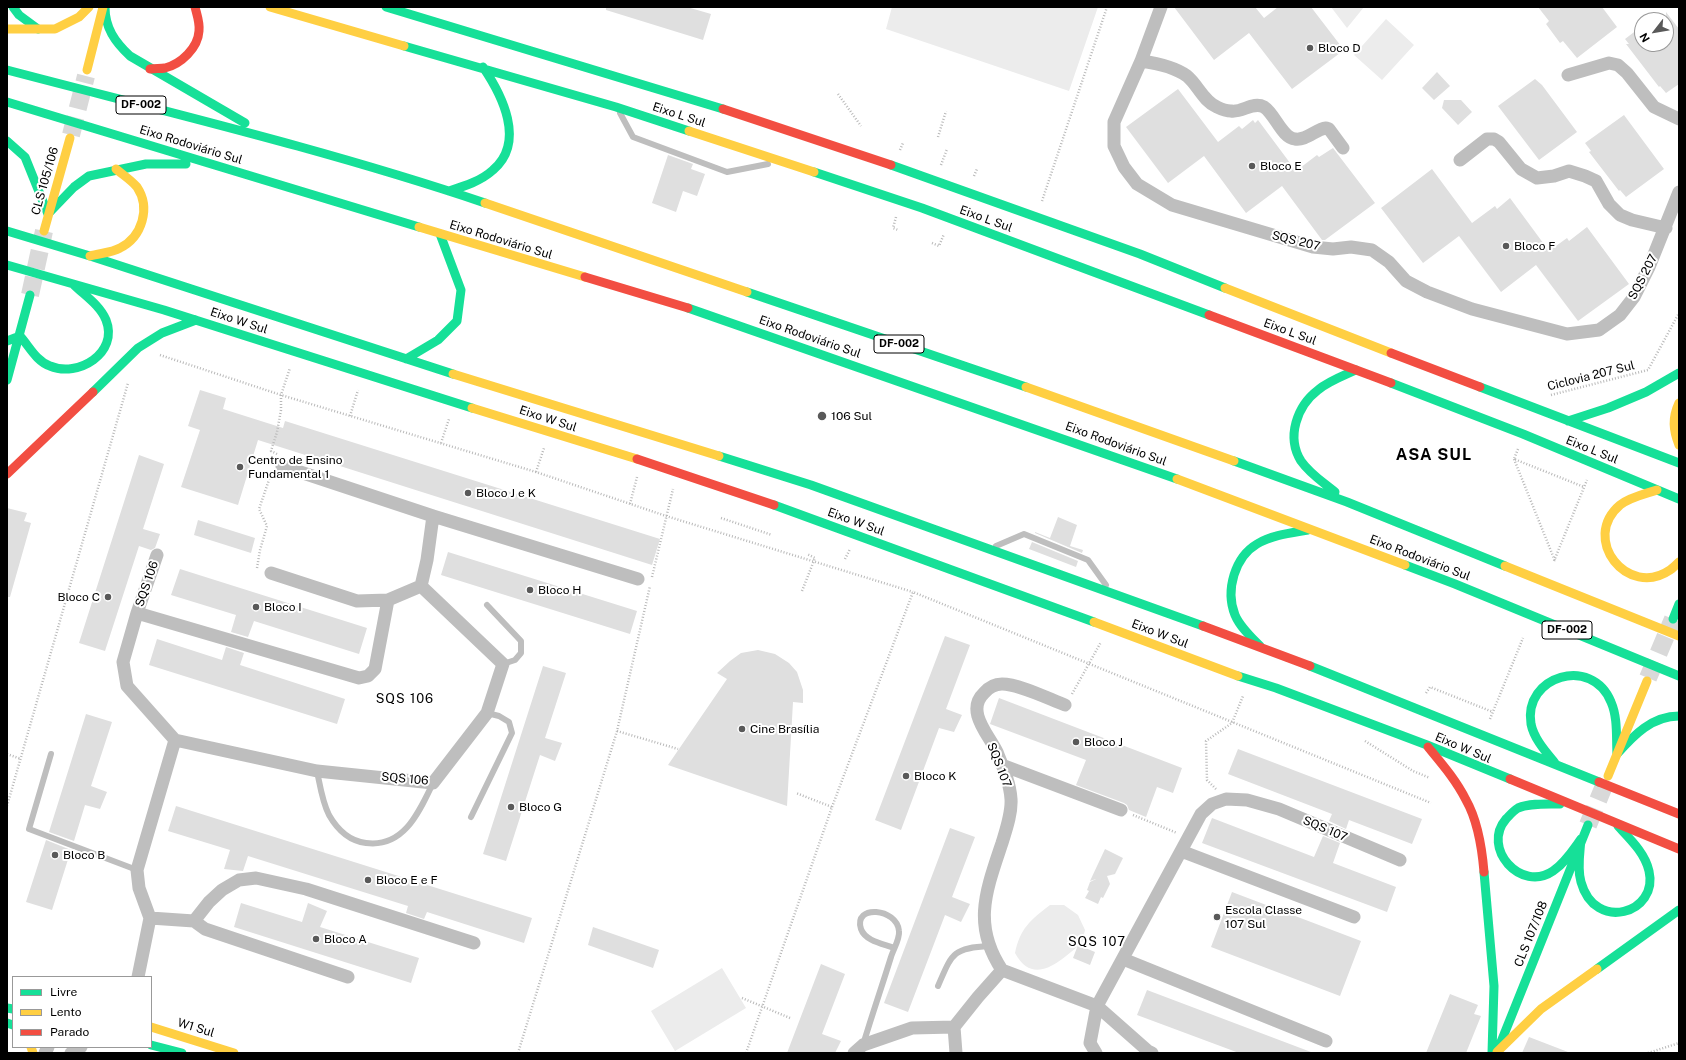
<!DOCTYPE html>
<meta charset="utf-8">
<style>
body{margin:0}
#map{position:relative;width:1686px;height:1060px;overflow:hidden;background:#fff;font-family:"Public Sans",sans-serif}
canvas{display:block}
.frame{position:absolute;inset:0;border:8px solid #000;pointer-events:none}
.legend{position:absolute;left:12px;top:976px;width:140px;height:72px;box-sizing:border-box;background:#fff;border:1px solid #999;margin:0;padding:5px 7px;list-style:none;font-size:12px;color:#000}
.legend li{display:flex;align-items:center;gap:8px;height:20px}
.legend b{width:20px;border:1px solid #999}
.north{position:absolute;left:1634px;top:12px;width:40px;height:40px;box-sizing:border-box;background:#fff;border:1px solid #999;border-radius:50%;rotate:239deg;font-size:11px;font-weight:700;line-height:16px;text-align:center;color:#000}
.north::after{content:'';display:block;margin:auto;width:14px;height:18px;background:#595959;clip-path:polygon(50% 0,100% 100%,50% 72%,0 100%)}
</style>
<div id="map">
<canvas width="1686" height="1060"></canvas>
<div class="frame"></div>
<ul class="legend">
<li><b style="height:5px;background:#16e098"></b>Livre</li>
<li><b style="height:5px;background:#ffcf43"></b>Lento</li>
<li><b style="height:5px;background:#f24e42"></b>Parado</li>
</ul>
<div class="north">N</div>
</div>
<script>
const ctx = document.querySelector('canvas').getContext('2d');
ctx.lineJoin = 'round';
function fill(path, color) { ctx.fillStyle = color; ctx.fill(path, 'evenodd'); }
function stroke(path, color, width, dash) { ctx.strokeStyle = color; ctx.lineWidth = width; ctx.lineCap = dash ? 'butt' : 'round'; ctx.setLineDash(dash || []); ctx.stroke(path); }
function write(font, color, halo, rows, align = 'center') {
  ctx.font = font + ' "Public Sans",sans-serif'; ctx.lineWidth = 4; ctx.setLineDash([]); ctx.textBaseline = 'middle'; ctx.strokeStyle = halo; ctx.fillStyle = color; for (const [text, x, y, turn = 0] of rows) {
    ctx.save(); ctx.translate(x, y); ctx.rotate((+turn || 0) * Math.PI / 180); ctx.textAlign = isNaN(turn) ? turn : align; if (halo) ctx.strokeText(text, 0, 0); ctx.fillText(text, 0, 0); ctx.restore();
  }
}
fill(new Path2D(`
 M892,7h206l-29,84 -183,-62z
 M1331,7h33l-17,21z
 M1386,19l28,26 -32,35 -28,-25z
 M1050,905h14l14,10 7,15 -3,13c-21,17 -48,45 -67,10 5,-24 15,-33 35,-48z
 M722,968l24,40 -71,43 -24,-40z`), '#ececec');
fill(new Path2D(`
 M606,7h81l24,7 -8,26 -97,-30z
 M1174,7h81l9,11 14,-11h33l33,43 -52,39 -43,-56 -35,27z
 M1538,7h64l15,20 -40,31 -14,-17 -3,2 -14,-19 3,-3z
 M1666,12l13,17v55l-13,9 -6,-7 -1,1 -33,-43h3l-4,-5 17,-13v18h24z
 M1437,72l13,14 -16,14 -12,-12z
 M1535,79l7,6 35,47 -38,28 -41,-54z
 M1178,89l40,53 21,-16 3,3 11,-9 2,3 3,-3 38,51 21,-16 2,2 14,-9 42,55 -50,37h-3l-40,-54 -36,27 -42,-57 -36,27 -42,-56z
 M1444,100h17l11,12 -14,13 -16,-17z
 M1624,115l40,54 -38,28 -6,-7 -1,1 -30,-39 2,-1 -6,-8z
 M668,155l25,9 -2,5 14,5 -8,22 -14,-5 -7,21 -24,-9z
 M1432,169l40,54 23,-17 2,3 13,-11 39,53 18,-13 2,3 18,-14 42,57 -51,37 -42,-56 -35,27 -42,-56 -36,27 -42,-55z
 M200,390l26,8 -3,11 60,19 2,-7 375,118 -8,26 -394,-125 -20,65 -57,-18 19,-57 -12,-4z
 M139,455l25,9 -21,65 17,5 -5,14 -4,2 -12,-4 -34,105 -26,-8z
 M7,508l20,5 -3,8 7,2 -21,74h-3z
 M1058,517l19,8 -7,21 13,4 -1,3 -47,-20v-1l15,6z
 M198,520l57,18 -4,15 -57,-18z
 M1032,542l46,19 -2,6 -47,-18z
 M448,552l189,59 -7,23 -189,-59z
 M180,569l187,59 -8,26 -105,-33 -6,16 -17,-5 5,-17 -65,-20z
 M945,636l25,9 -24,64 16,6 -8,17 -15,-4 -38,102 -26,-10z
 M157,639l65,21 4,-13 18,6 -4,12 105,34 -8,25 -188,-59z
 M758,650l17,4 14,9 8,9 6,18v13l-10,-1 -6,104 -119,-41 59,-86 -10,-6 13,-12 11,-8z
 M543,666l23,7 -21,65 17,5 -7,18 -15,-6 -34,106 -23,-7z
 M999,698l183,70 -9,25 -16,-6 -11,30 -17,-7 -2,-5 -3,-2 -48,-18 10,-25 -96,-36z
 M86,714l26,8 -21,64 16,6 -7,17 -15,-4 -11,36 -25,-9z
 M1238,749l184,70 -10,25 -63,-24 -3,9 -17,-8 3,-7 -104,-40z
 M176,806l356,112 -8,25 -97,-31 -3,7 -18,-6 2,-7 -160,-50 -5,15 -19,-2 6,-19 -62,-19z
 M1212,818l102,39 9,-21 17,7 -7,20 63,24 -9,25 -185,-69z
 M950,828l25,9 -23,60 18,7 -9,18 -16,-7 -37,97 -24,-9z
 M46,840l25,10 -19,60 -26,-8z
 M1105,849l18,9 -8,16 -8,2 3,8 -7,14 -2,-1 -3,7 -13,-6 4,-7 -2,-1 3,-8 6,-3 -6,2z
 M1232,892l129,49 -21,55 -129,-49z
 M241,903l61,19 6,-19 19,8 -7,16 99,31 -8,25 -177,-56z
 M593,927l66,23 -6,18 -65,-23z
 M1078,945l17,7 -5,13 -17,-7z
 M821,964l24,10 -23,60 19,7 -6,12h-48z
 M1147,990l164,62v1h-72l-102,-38z
 M1450,994l28,11 -4,9 7,2 -15,37h-40z
 M1529,1037l39,15v1h-46z`), '#dfdfdf');
stroke(new Path2D(`
 M71,135l15,-59
 M30,295l14,-64
 M1648,678l25,-59
 M1588,825l20,-49`), '#d9d9d9', 18, [18, 9]);
stroke(new Path2D(`
 M838,94l23,32
 M938,137l8,-26
 M900,150l3,-7
 M941,165l6,-16
 M974,176l3,-7
 M1042,201l65,-194
 M896,217l-3,11 5,2
 M932,243l7,3 5,-12
 M160,355l121,40 255,77 130,44 247,76
 M1551,395l97,-25 31,-57
 M350,416l8,-26
 M441,443l8,-24
 M1518,449l-4,10 70,28
 M277,454l-6,-3 6,-19 4,-22v-15l9,-27
 M1514,459l41,102
 M536,472l8,-24
 M630,504l7,-27
 M721,518l51,17
 M845,559l5,-10
 M1554,561l33,-81
 M257,568l3,-18 7,-24 -8,-17 12,-35
 M652,577l21,-88
 M802,591l13,-33 -8,-4
 M1426,693l4,-6 63,25
 M1072,694l29,-52
 M1490,719l33,-81
 M617,731l61,18
 M1365,741l48,30 17,7
 M7,754l14,5
 M1216,789l-9,-9 -1,-39 26,-18 11,-27
 M7,806l121,-423
 M832,807l81,-215 518,211
 M1133,815l44,18
 M742,998l48,20
 M518,1053l99,-322 33,-145
 M746,1053l86,-246 -36,-14
 M1648,1053l31,-10`), '#b9b9b9', 2.5, [1, 2]);
stroke(new Path2D(`
 M620,113l13,24 94,35 41,-8
 M996,546l28,-12 64,26 18,25
 M487,605l34,36v12l-6,7 -12,4
 M51,754l-22,75 108,41
 M317,771c3,14 5,30 12,44 8,14 20,26 37,28 38,5 53,-31 67,-60
 M471,817l41,-84 -3,-11 -10,-6 -12,-3
 M938,986c14,-32 14,-38 51,-40
 M863,1045c9,-30 19,-59 28,-88 2,-7 9,-18 8,-26 -2,-23 -46,-27 -38,-2 4,12 23,15 33,19`), '#bebebe', 6);
stroke(new Path2D(`
 M1161,7l-20,54 -27,61v24l10,21 13,17 35,21 141,42 20,2 18,-2 21,3 17,12 17,19 21,11 45,17 95,25 32,-4 21,-15 14,-18 15,-30 30,-75
 M1141,61c14,2 34,6 46,15 11,9 16,25 30,31 4,2 10,4 14,4 11,2 22,-10 33,-4 11,7 18,31 31,32 11,2 21,-10 31,-11l3,1 14,19
 M1568,75l41,-12 9,2 9,8 27,34 25,12
 M1460,160l27,-21h7l5,3 22,27 16,9 17,-2 15,-5 16,5 11,5 13,23 11,11 12,5 34,8
 M282,466l151,50
 M157,555l-20,58 -14,49 4,24 48,54
 M271,573l86,28 31,-1 33,-14
 M137,613l222,65 9,-2 7,-7 13,-69
 M1002,765l119,45
 M1181,851l173,66
 M150,918l44,3 15,-19 13,-12 17,-10 17,-2 50,11 168,54
 M194,921l11,8 143,48
 M1123,959l203,82
 M1002,970c-30,-45 -16,-79 0,-127 4,-13 10,-30 9,-44 -1,-16 -8,-32 -14,-47 -8,-17 -32,-41 -13,-59 5,-6 10,-9 18,-9 17,0 47,15 63,21
 M138,977l12,-59 -11,-30 -2,-18 38,-130 142,31 116,12 54,-70 16,-49 -82,-78 6,-26 6,-44 205,63
 M45,1053l3,-6
 M71,1053l10,-6
 M854,1053l9,-8 49,-17 42,-1
 M956,1053l-2,-26 24,-30 24,-27 95,36 51,45 4,2
 M1096,1053l-6,-10 7,-37 104,-192 11,-10 14,-5 21,1 32,9 121,51`), '#bebebe', 13);
stroke(new Path2D(`
 M13,7l6,8 19,14
 M105,7c0,21 10,35 25,49l115,67
 M386,7l337,102
 M404,46l212,61 73,24
 M7,70c160,42 321,80 478,133
 M7,102l412,125
 M7,141l18,16 23,57 26,-27 15,-11 57,-12h40
 M891,165l249,89 85,34
 M814,172l108,36 287,107
 M449,191c16,-5 32,-10 44,-21 33,-28 9,-75 -10,-103
 M7,231l83,25 363,118
 M7,265l157,45 308,98
 M747,292l279,95
 M688,308l489,171
 M7,341l13,-5c9,10 16,25 30,30 28,12 69,-13 56,-46 -6,-15 -22,-25 -33,-36
 M406,359l32,-19 19,-19 4,-31 -21,-56
 M7,380l23,-85
 M1391,383l132,51 156,65
 M1480,387l199,76
 M93,392l45,-44 24,-15 34,-13
 M1568,421l40,-13 38,-16 33,-19
 M719,456l92,29 392,141
 M1234,461l113,41 158,64
 M1335,492c-12,-10 -25,-18 -34,-31 -15,-24 -4,-55 17,-71 11,-9 25,-14 38,-20
 M774,505l320,117
 M1405,565l50,19 224,92
 M1673,619l6,-15
 M1260,646c-9,-9 -20,-19 -25,-31 -10,-25 0,-58 22,-71 15,-9 34,-11 51,-14
 M1310,666l289,116
 M1238,676l38,12 151,57 83,34
 M1617,754c17,-19 35,-38 62,-38
 M1555,763c-9,-11 -21,-24 -24,-39 -8,-48 61,-69 80,-22 7,16 5,35 6,52
 M1560,804c-14,0 -30,-1 -42,4 -5,3 -8,7 -12,11 -25,29 15,74 47,52 12,-8 20,-21 28,-32
 M1581,839c-1,14 -4,29 0,43 14,51 78,31 68,-11 -4,-18 -19,-32 -31,-45
 M1484,872l10,114 -2,67
 M1597,969l82,-59
 M7,1008l6,1
 M7,1023l6,2
 M151,1045l31,8
 M1497,1052l91,-227`), '#16e098', 9);
stroke(new Path2D(`
 M270,7l134,39
 M7,29h48l24,-12 10,-10
 M87,70l16,-63
 M689,131l125,41
 M485,203l262,89
 M419,227l166,50
 M44,231l26,-93
 M90,256c10,-3 21,-3 30,-8 22,-11 31,-40 17,-61 -6,-7 -14,-12 -21,-18
 M1225,288l166,65
 M453,374l266,82
 M1026,387l208,74
 M1679,403c-7,15 -6,27 0,42
 M472,408l165,51
 M1177,479l228,86
 M1657,490c-12,4 -27,7 -37,15 -40,34 8,94 50,65 3,-2 6,-5 9,-8
 M1505,566l174,70
 M1094,622l144,54
 M1608,776l39,-95
 M151,1027l83,26
 M31,1047l2,6
 M1497,1052l44,-43 56,-40`), '#ffcf43', 9);
stroke(new Path2D(`
 M150,69c5,-1 10,0 15,-1 16,-4 33,-20 34,-37 1,-8 -2,-16 -4,-24
 M723,109l168,56
 M585,277l103,31
 M1209,315l182,68
 M1391,353l89,34
 M637,459l137,46
 M7,474l86,-82
 M1203,626l107,40
 M1428,747c14,17 28,33 38,53 12,21 16,48 18,72
 M1510,779l169,70
 M1599,782l80,32`), '#f24e42', 9);
for (const [x, y, r, color] of [
 [1310,48,4,"#595959"],
 [1252,166,4,"#595959"],
 [1506,246,4,"#595959"],
 [822,416,5,"#595959"],
 [240,467,4,"#595959"],
 [468,493,4,"#595959"],
 [530,590,4,"#595959"],
 [108,597,4,"#595959"],
 [256,607,4,"#595959"],
 [742,729,4,"#595959"],
 [1076,742,4,"#595959"],
 [906,776,4,"#595959"],
 [511,807,4,"#595959"],
 [55,855,4,"#595959"],
 [368,880,4,"#595959"],
 [1217,917,4,"#595959"],
 [316,939,4,"#595959"]
]) { const dot = new Path2D(); dot.arc(x, y, r, 0, 2 * Math.PI); ctx.fillStyle = color; ctx.fill(dot); stroke(dot, '#fff', 1.5); }
for (const [x, y, w] of [
 [141,105,50],
 [899,344,50],
 [1567,630,50]
]) { const box = new Path2D(); box.roundRect(x - w / 2, y - 9, w, 18, 3); ctx.fillStyle = '#fff'; ctx.fill(box); stroke(box, '#000', 1); }
write('bold 11px', '#000', null, [
 ["DF-002",141,105],
 ["DF-002",899,344],
 ["DF-002",1567,630]
]);
write('12px', '#000', '#fff', [
 ["Bloco D",1318,48],
 ["Bloco E",1260,166],
 ["Bloco F",1514,246],
 ["106 Sul",831,416],
 ["Centro de Ensino",248,460],
 ["Fundamental 1",248,474],
 ["Bloco J e K",476,493],
 ["Bloco H",538,590],
 ["Bloco C",100,597,"right"],
 ["Bloco I",264,607],
 ["Cine Brasília",750,729],
 ["Bloco J",1084,742],
 ["Bloco K",914,776],
 ["Bloco G",519,807],
 ["Bloco B",63,855],
 ["Bloco E e F",376,880],
 ["Escola Classe",1225,910],
 ["107 Sul",1225,924],
 ["Bloco A",324,939]
], 'left');
write('12px', '#000', '#fff', [
 ["Eixo L Sul",679,115,18],
 ["Eixo Rodoviário Sul",191,145,17],
 ["CLS 105/106",45,181,-74],
 ["Eixo L Sul",986,219,20],
 ["Eixo Rodoviário Sul",501,240,17],
 ["SQS 207",1296,241,14],
 ["SQS 207",1643,277,-63],
 ["Eixo W Sul",239,321,18],
 ["Eixo L Sul",1290,332,20],
 ["Eixo Rodoviário Sul",810,337,19],
 ["Ciclovia 207 Sul",1591,376,-14],
 ["Eixo W Sul",548,419,18],
 ["Eixo Rodoviário Sul",1116,444,20],
 ["Eixo L Sul",1592,450,22],
 ["Eixo W Sul",856,522,20],
 ["Eixo Rodoviário Sul",1420,558,21],
 ["SQS 106",147,584,-71],
 ["Eixo W Sul",1160,634,21],
 ["Eixo W Sul",1463,748,23],
 ["SQS 107",999,765,69],
 ["SQS 106",405,779,5],
 ["SQS 107",1325,829,23],
 ["CLS 107/108",1531,934,-68],
 ["W1 Sul",196,1028,17]
]);
ctx.letterSpacing = '1px';
write('13px', '#000', '#fff', [
 ["SQS 106",405,699],
 ["SQS 107",1097,942]
]);
ctx.letterSpacing = '0px';
ctx.letterSpacing = '1px';
write('bold 16px', '#000', '#fff', [
 ["ASA SUL",1434,455]
]);
ctx.letterSpacing = '0px';
</script>
